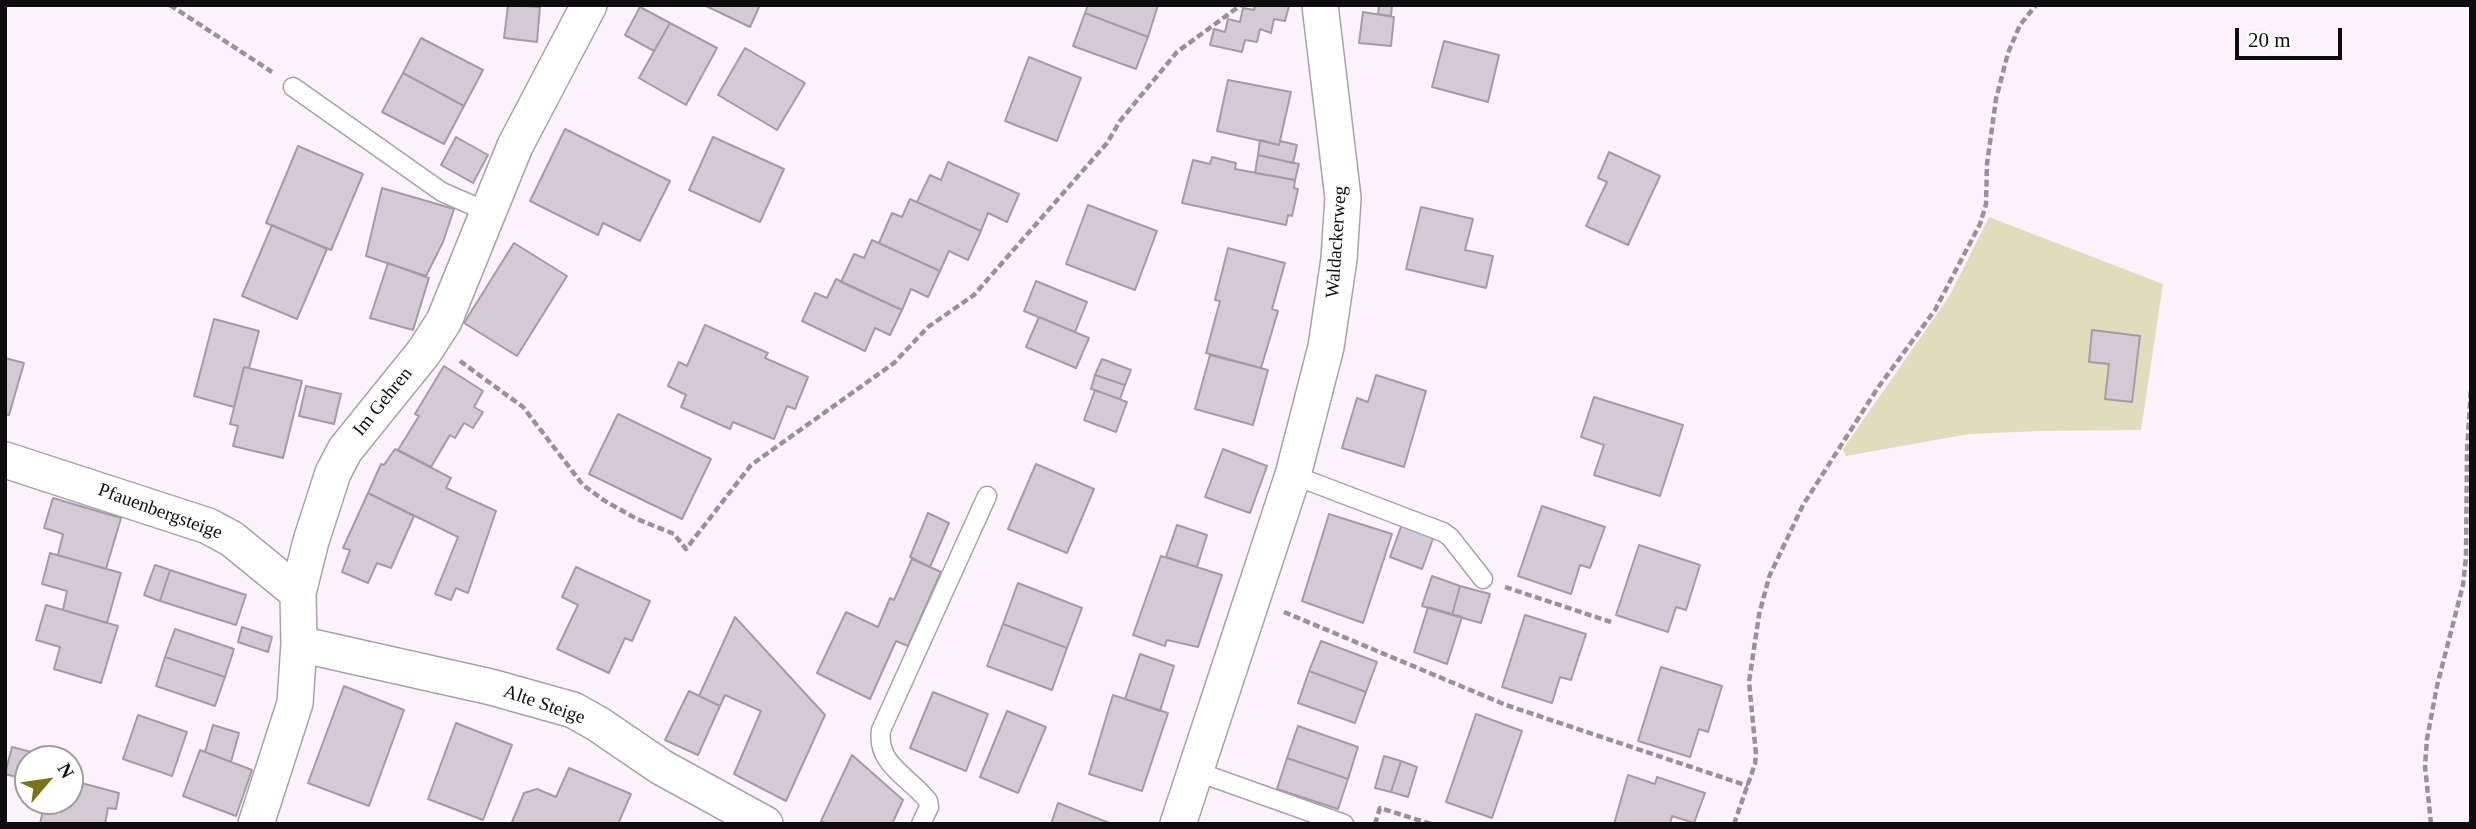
<!DOCTYPE html>
<style>
body{margin:0}
#map{position:relative;width:2476px;height:829px;overflow:hidden;background:#fcf2fc;font-family:"Times New Roman",serif}
canvas{display:block}
.frame{position:absolute;inset:0;border:7px solid #0f0c0f;pointer-events:none}
.north{position:absolute;left:14px;top:745px;width:70px;height:70px;box-sizing:border-box;background:#fff;border:2px solid #9f9e9f;border-radius:50%;rotate:61deg;font-size:19px;font-weight:700;line-height:28px;text-align:center;color:#0f0c0f}
.north::after{content:'';display:block;margin:auto;width:24px;height:32px;background:#7c7314;clip-path:polygon(50% 0,100% 100%,50% 72%,0 100%)}
.scale{position:absolute;left:2235px;top:28px;width:107px;height:32px;box-sizing:border-box;border:4px solid #0f0c0f;border-top:0;padding-left:9px;font-size:21px;line-height:24px;white-space:nowrap;color:#0f0c0f;-webkit-text-stroke:5px #fff;paint-order:stroke}
</style>
<div id="map">
<canvas width="2476" height="829"></canvas>
<div class="frame"></div>
<div class="north">N</div>
<div class="scale">20 m</div>
</div>
<script>
const ctx = document.querySelector('canvas').getContext('2d');
ctx.lineJoin = 'round';
function fill(path, color) { ctx.fillStyle = color; ctx.fill(path, 'evenodd'); }
function stroke(path, color, width, dash) { ctx.strokeStyle = color; ctx.lineWidth = width; ctx.lineCap = dash ? 'butt' : 'round'; ctx.setLineDash(dash || []); ctx.stroke(path); }
function write(font, color, halo, rows, align = 'center') {
  ctx.font = font + ' "Times New Roman",serif'; ctx.lineWidth = 5; ctx.setLineDash([]); ctx.textBaseline = 'middle'; ctx.strokeStyle = halo; ctx.fillStyle = color; for (const [text, x, y, turn = 0] of rows) {
    ctx.save(); ctx.translate(x, y); ctx.rotate((+turn || 0) * Math.PI / 180); ctx.textAlign = isNaN(turn) ? turn : align; if (halo) ctx.strokeText(text, 0, 0); ctx.fillText(text, 0, 0); ctx.restore();
  }
}
fill(new Path2D(`
 M1989,217l174,67 -22,146 -99,1 -73,3 -123,22 -3,-7 107,-154z`), '#e0ddbd');
const building = new Path2D(`
 M508,5l32,2 -3,35 -33,-4z
 M704,5h56l-10,22z
 M1088,5h70l-10,32 -63,-24z
 M1255,5l34,1 -4,15 -11,-2 -3,14 -11,-4 -3,13 -12,-2 -3,12 -32,-7 4,-16 11,3 3,-13 12,3 3,-14 11,2z
 M1379,5h13l-1,11 -13,-2z
 M640,7l30,16 -16,28 -29,-16z
 M1363,12l31,5 -3,29 -32,-3z
 M1085,13l63,24 -12,32 -63,-23z
 M670,23l47,25 -31,57 -47,-27z
 M421,38l62,32 -19,36 -61,-33z
 M1444,41l55,14 -11,47 -56,-15z
 M745,48l60,35 -28,47 -59,-35z
 M1029,57l52,21 -24,63 -52,-20z
 M403,73l61,33 -20,38 -62,-32z
 M1228,80l63,12 -12,53 -62,-14z
 M565,129l105,52 -30,60 -37,-18 -5,12 -68,-34z
 M456,137l32,18 -15,28 -32,-18z
 M713,137l71,32 -24,53 -71,-32z
 M1260,140l19,5 1,-4 17,4 -4,18 -35,-8z
 M298,146l65,28 -32,76 -65,-27z
 M1609,152l51,24 -32,69 -42,-19 21,-44 -9,-4z
 M1258,155l41,9 -4,16 -40,-7z
 M1212,157l24,6 -1,6 60,11 -1,8 4,1 -6,27 -4,-1 -2,10 -104,-22 11,-43 17,4z
 M948,162l71,32 -12,28 -19,-9 -7,18 -64,-29 13,-27 11,5z
 M382,188l72,21 -11,33 -17,34 -60,-20z
 M910,199l71,32 -13,29 -19,-9 -9,20 -61,-28 13,-30 10,4z
 M1088,205l69,26 -22,59 -69,-26z
 M1421,207l52,12 -8,31 28,6 -7,32 -80,-19z
 M272,225l55,24 -30,70 -55,-23z
 M872,240l68,31 -12,26 -17,-8 -9,21 -61,-28 13,-28 10,4z
 M514,243l53,33 -50,80 -53,-33z
 M1228,248l57,15 -13,46 6,2 -17,57 -55,-15 14,-52 -5,-1z
 M388,263l41,15 -16,52 -43,-12z
 M836,279l66,31 -12,25 -15,-7 -10,23 -63,-30 13,-28 12,5z
 M1036,281l51,21 -12,30 -51,-21z
 M1039,317l50,21 -13,30 -50,-21z
 M214,319l45,12 -10,37 -5,-1 -10,40 -40,-11z
 M705,325l63,28 -3,5 43,19 -13,32 -8,-3 -13,33 -41,-17 -3,7 -49,-22 5,-12 -18,-9 11,-24 8,4z
 M2092,330l48,6 -8,66 -27,-3 4,-35 -20,-2z
 M1210,355l58,15 -15,55 -58,-16z
 M5,358l19,5 -15,52 -4,-1z
 M1102,359l29,11 -6,15 -30,-10z
 M444,366l39,25 -9,16 9,5 -10,16 -9,-5 -9,15 -5,-3 -19,32 -33,-17 21,-34 -4,-2z
 M244,367l58,14 -19,77 -50,-12 5,-20 -8,-2z
 M1095,375l30,10 -5,14 -29,-10z
 M1376,375l50,16 -22,76 -62,-19 15,-50 11,4z
 M306,386l35,8 -7,30 -35,-8z
 M1095,390l32,12 -11,30 -32,-12z
 M1594,397l89,28 -23,71 -66,-21 10,-30 -23,-8z
 M618,414l93,45 -29,60 -93,-45z
 M395,449l56,29 -5,10 50,23 -28,82 -12,-5 -5,12 -16,-6 23,-57 -90,-44 13,-29 3,1z
 M1223,449l44,17 -17,47 -45,-16z
 M1036,464l58,25 -27,64 -59,-24z
 M368,493l46,23 -23,52 -14,-5 -9,20 -26,-11 8,-22 -7,-2z
 M53,498l68,20 -15,51 -48,-14 5,-21 -19,-6z
 M1542,506l63,21 -15,41 -10,-3 -9,29 -53,-18z
 M928,513l21,10 -19,44 -20,-10z
 M1329,514l63,20 -29,89 -61,-22z
 M1402,524l32,12 -12,33 -32,-12z
 M1177,525l30,10 -10,32 -31,-10z
 M1639,545l61,20 -14,45 -10,-3 -8,25 -52,-17z
 M50,553l71,20 -14,50 -44,-13 4,-19 -25,-7z
 M1161,556l61,19 -24,72 -31,-7 -2,6 -32,-11z
 M912,559l29,13 -33,74 -12,-5 -26,58 -53,-26 29,-61 32,15 12,-29 4,2z
 M155,565l15,5 -10,31 -16,-6z
 M576,567l74,34 -18,40 -7,-3 -16,35 -52,-24 21,-44 -16,-8z
 M170,570l76,25 -10,30 -76,-24z
 M1432,576l28,10 -8,29 -30,-9z
 M1018,583l64,25 -15,40 -64,-24z
 M1460,586l30,8 -9,29 -29,-8z
 M46,605l72,21 -17,57 -47,-14 6,-22 -24,-7z
 M1428,607l34,10 -15,47 -33,-12z
 M1525,615l61,19 -15,46 -11,-3 -8,26 -50,-16z
 M735,617l90,98 -39,86 -52,-27 27,-63 -36,-16 -5,11 -21,-10z
 M1003,624l64,24 -15,42 -65,-24z
 M242,627l30,10 -4,15 -30,-10z
 M175,629l59,20 -9,28 -60,-20z
 M1321,641l56,21 -11,30 -57,-21z
 M1140,654l34,12 -14,45 -35,-12z
 M165,657l60,20 -10,29 -59,-20z
 M1661,667l61,19 -14,46 -9,-3 -9,28 -52,-16z
 M1309,671l57,21 -11,31 -57,-20z
 M344,686l60,24 -35,96 -61,-23z
 M689,691l31,15 -22,49 -33,-15z
 M933,692l55,22 -22,57 -56,-23z
 M1113,695l55,18 -26,78 -53,-17z
 M1007,711l39,16 -28,66 -38,-16z
 M1476,714l46,17 -30,87 -46,-16z
 M138,715l49,17 -15,44 -49,-17z
 M456,723l56,22 -29,75 -55,-21z
 M213,725l26,8 -8,29 -26,-10z
 M1298,726l60,21 -10,32 -61,-21z
 M12,747l35,9 -1,3h-18v21l-23,-6z
 M200,750l52,20 -16,46 -53,-20z
 M852,755l51,45 -11,24h-65l-6,-3z
 M1384,756l17,5 -10,31 -16,-4z
 M1287,758l61,21 -10,30 -61,-20z
 M1401,761l16,6 -9,30 -17,-5z
 M569,768l62,26 -13,30h-101l-5,-2 12,-29 13,-4 19,8z
 M1628,775l27,9 2,-7 48,16 -11,30 -22,-7 -2,8h-56z
 M70,780l49,13 -3,16 -8,-1 -3,16h-65l5,-23h25z
 M1058,803l54,21h-61z`);
fill(building, '#d3cad3');
stroke(building, '#a49ba4', 2);
const service = new Path2D(`
 M293,87l149,105 46,20
 M1293,475l150,57 7,5 33,42
 M1195,771l149,53
 M921,824l8,-17 -1,-6c-18,-24 -52,-36 -47,-71l106,-234`);
const minor = new Path2D(`
 M5,460l203,66 24,13 66,54
 M299,644l192,43 82,23 25,14 63,43 104,57
 M256,824l39,-121 4,-59 -1,-51 13,-52 22,-68 12,-23 79,-98 20,-31 71,-175 74,-141
 M1178,824l115,-349 33,-128 13,-88 4,-61 -23,-193`);
stroke(service, '#a9a1aa', 21);
stroke(minor, '#a9a1aa', 38);
stroke(new Path2D(`
 M170,5l102,67
 M460,361l63,46 60,78 22,16 32,18 37,15 12,15 65,-84 143,-102 34,-36 46,-32 133,-152 13,-22 57,-69 64,-47
 M1505,587l106,35
 M1284,612l222,93 242,81
 M1375,824l5,-16 51,16
 M1734,824l21,-60 1,-10 -7,-72 10,-67 10,-38 34,-72 74,-116 58,-79 45,-86 6,-20 1,-40 9,-65 12,-46 12,-28 16,-20
 M2431,824l-6,-58 2,-27 10,-53 26,-101 3,-28 1,-106 4,-63`), '#989198', 4.5, [7, 3.5]);
stroke(service, '#fff', 18);
stroke(minor, '#fff', 35);
write('19px', '#0f0c0f', '#fff', [
 ["Waldackerweg",1337,242,-86],
 ["Im Gehren",383,402,-51],
 ["Pfauenbergsteige",160,512,20],
 ["Alte Steige",544,705,19]
]);
</script>
